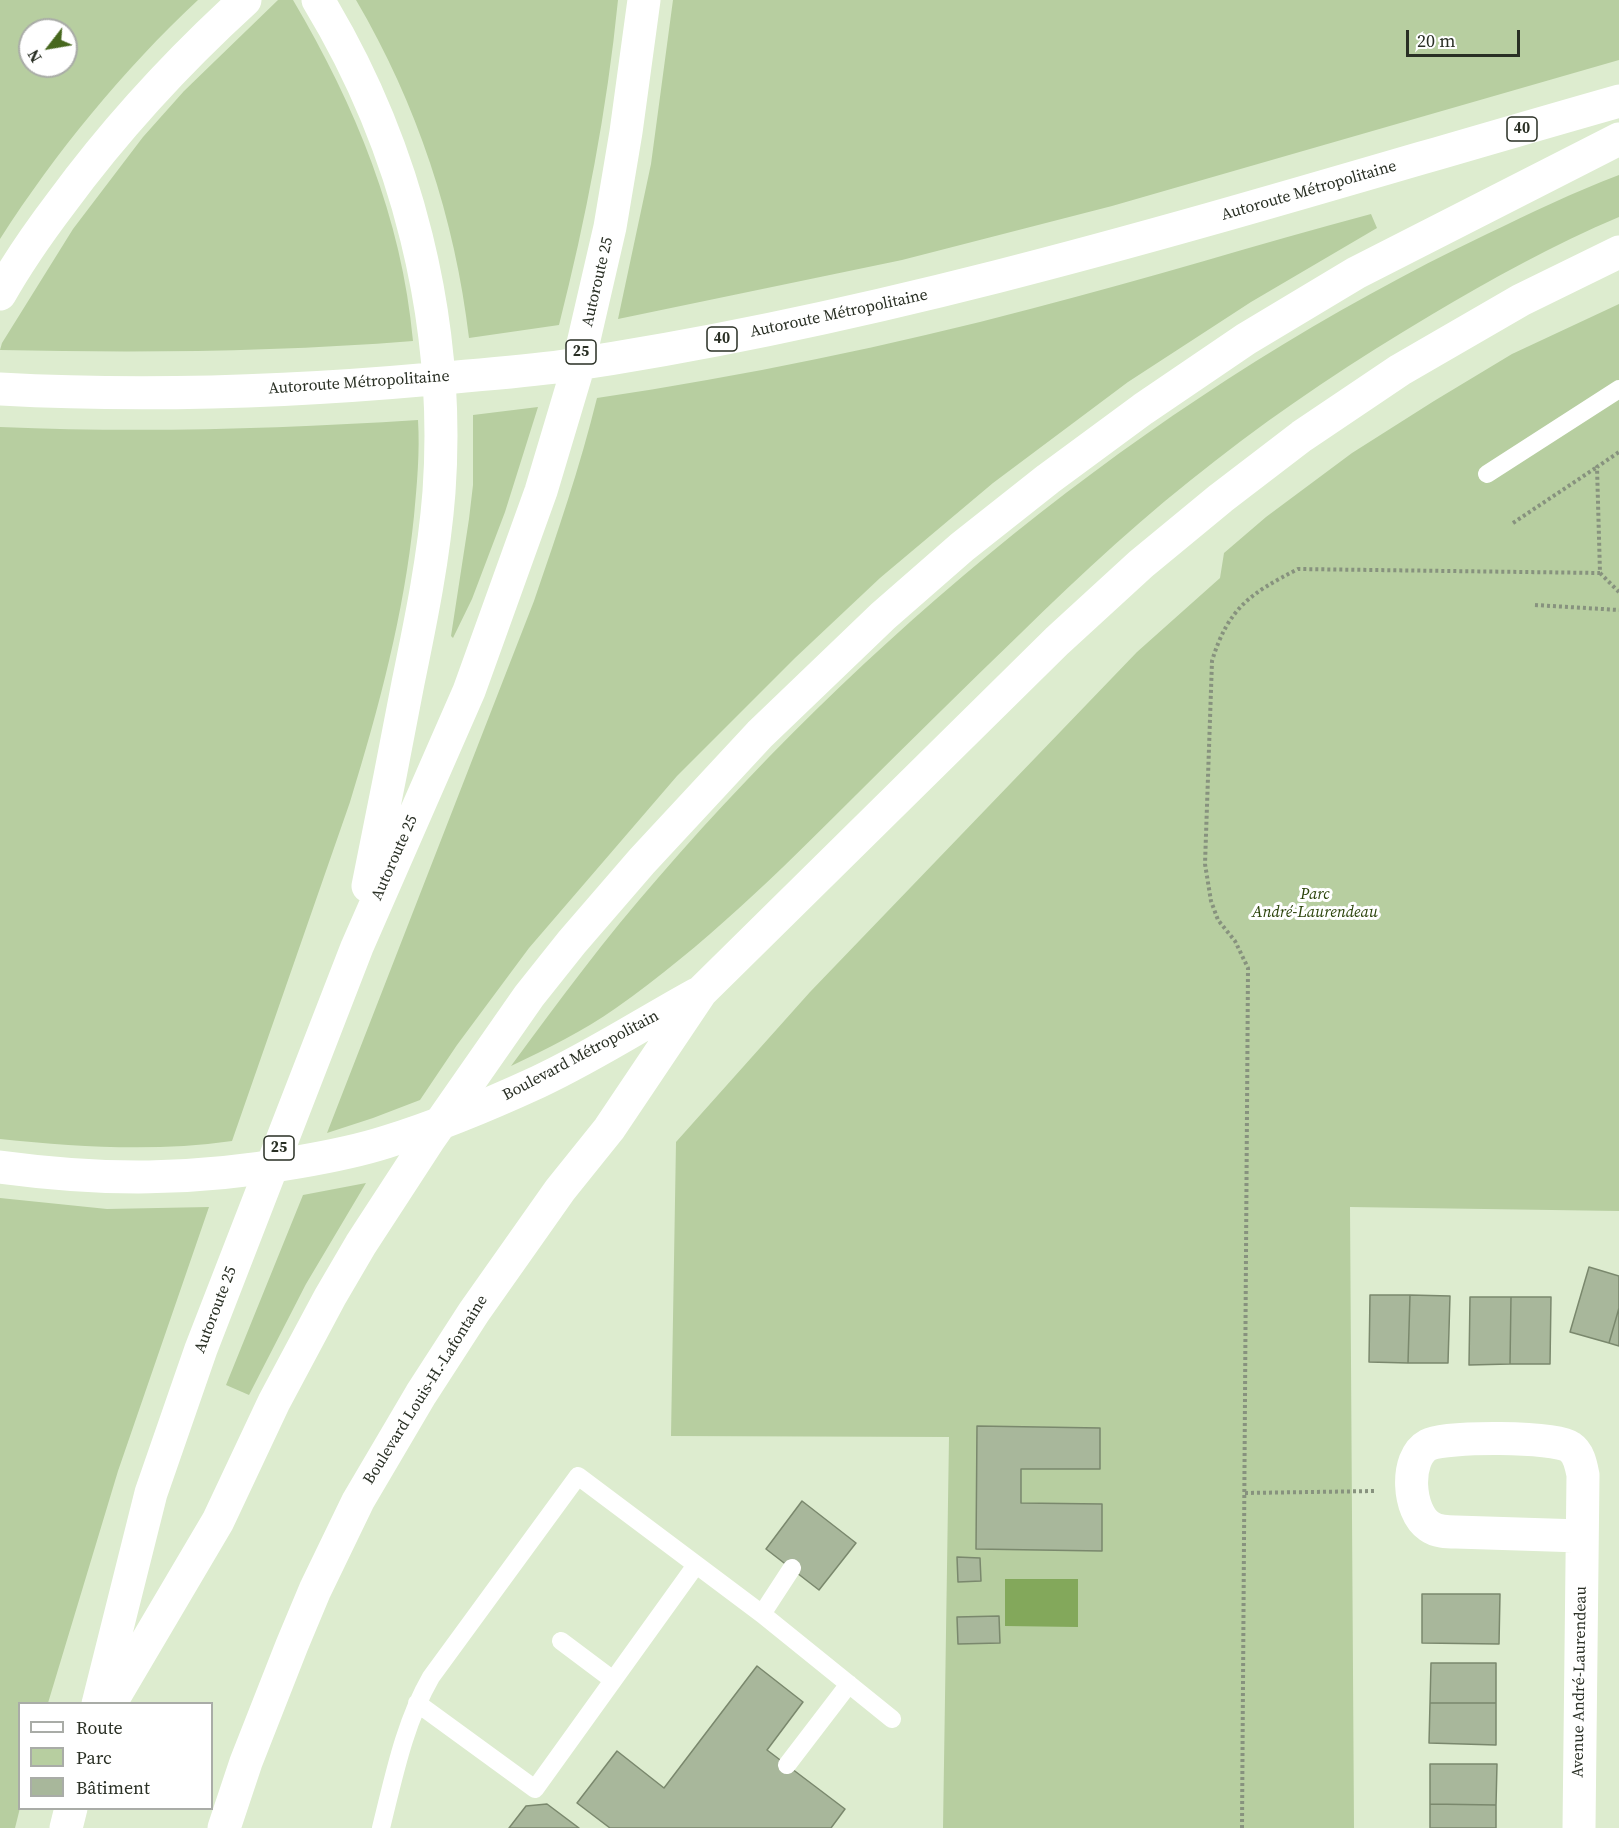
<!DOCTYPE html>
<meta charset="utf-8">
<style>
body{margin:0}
#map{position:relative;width:1619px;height:1828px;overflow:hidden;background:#ddeccf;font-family:"Source Serif 4",serif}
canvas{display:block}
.legend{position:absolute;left:18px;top:1702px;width:195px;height:108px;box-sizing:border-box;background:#fff;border:2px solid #a9aca7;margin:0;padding:8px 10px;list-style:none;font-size:18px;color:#292f24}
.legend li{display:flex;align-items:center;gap:12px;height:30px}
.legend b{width:30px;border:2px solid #a9aca7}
.north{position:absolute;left:18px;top:18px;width:60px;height:60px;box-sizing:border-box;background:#fff;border:2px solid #a9aca7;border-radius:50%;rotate:239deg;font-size:16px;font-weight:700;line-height:24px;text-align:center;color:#292f24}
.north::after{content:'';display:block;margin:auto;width:21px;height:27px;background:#47681e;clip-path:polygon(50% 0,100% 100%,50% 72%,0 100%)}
.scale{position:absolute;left:1406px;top:30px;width:114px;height:27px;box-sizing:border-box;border:3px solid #292f24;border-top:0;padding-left:8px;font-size:18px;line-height:21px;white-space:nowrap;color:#292f24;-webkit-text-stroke:4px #fff;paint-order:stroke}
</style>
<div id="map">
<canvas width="1619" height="1828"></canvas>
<ul class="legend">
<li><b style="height:8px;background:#fff"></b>Route</li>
<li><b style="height:16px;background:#b7cea0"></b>Parc</li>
<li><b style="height:16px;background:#a8b79b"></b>Bâtiment</li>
</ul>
<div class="north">N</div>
<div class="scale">20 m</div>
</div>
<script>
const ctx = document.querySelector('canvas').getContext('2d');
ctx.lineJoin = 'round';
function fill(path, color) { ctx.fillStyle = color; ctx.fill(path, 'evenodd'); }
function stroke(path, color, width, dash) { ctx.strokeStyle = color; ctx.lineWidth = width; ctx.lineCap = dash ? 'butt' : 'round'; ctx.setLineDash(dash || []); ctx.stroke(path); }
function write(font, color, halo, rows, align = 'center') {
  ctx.font = font + ' "Source Serif 4",serif'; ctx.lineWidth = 6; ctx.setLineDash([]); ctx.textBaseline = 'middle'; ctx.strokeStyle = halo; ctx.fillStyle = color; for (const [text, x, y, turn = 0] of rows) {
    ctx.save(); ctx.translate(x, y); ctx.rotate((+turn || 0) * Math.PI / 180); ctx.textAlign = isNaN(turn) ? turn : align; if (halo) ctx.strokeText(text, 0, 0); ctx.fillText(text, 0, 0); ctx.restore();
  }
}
fill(new Path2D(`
 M0,0h198c-75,70 -142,152 -198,239zM30,30h36v36h-36z
 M278,0h15c62,105 109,218 120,341 -138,11 -275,12 -413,9l2,-7 71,-114 70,-92 41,-46z
 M356,0h262c-11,110 -32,219 -59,325l-90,13c-14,-120 -52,-234 -113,-338z
 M673,0h946v60l-507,146 -210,54 -284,59 33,-155z
 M1619,175v42c-65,27 -127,62 -188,98 -74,44 -147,92 -216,146 -69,53 -133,112 -195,173 -56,54 -111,108 -166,163 -75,75 -151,150 -238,211 -33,23 -69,41 -105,58 47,-64 95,-129 147,-188 231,-266 511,-492 829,-644 44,-21 87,-42 132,-59z
 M1371,214l6,14 -126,74 -123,80 -135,101 -113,95 -85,80 -118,118 -148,172 -72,97 -37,55 -47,18 -46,15 207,-532c23,-67 46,-134 63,-203 147,-22 293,-52 437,-90 113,-29 224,-64 337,-94z
 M1619,304v907l-269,-4 4,621h-411l6,-391 -278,-1 5,-294 134,-150 327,-340 83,-74 4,-25 42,-36 86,-64 82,-52 78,-47z
 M538,407l-33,105 -33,87 -19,39 -2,-2 18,-117 4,-34v-70z
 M418,420c2,32 -1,64 -4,96 -10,98 -35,192 -64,286l-118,339c-78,11 -154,6 -232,-2v-712c141,6 277,2 418,-7z
 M366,1183l-60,101 -57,111 -23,-10 77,-190z
 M0,1198l107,11 102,-2 -91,264 -70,232 -28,1v104l-5,20h-15z`), '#b7cea0');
fill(new Path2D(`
 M1005,1579h73v48l-73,-1z`), '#83a85b');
const building = new Path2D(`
 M1589,1267l30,9v32l-10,35 -39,-11z
 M1370,1295h40l-2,68 -39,-1z
 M1410,1295l40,1 -2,67h-40z
 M1470,1297h41l-1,67 -41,1z
 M1511,1297h40l-1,67h-40z
 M1619,1308v38l-10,-3z
 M977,1426l123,2v41h-79v34l81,1v47l-126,-2z
 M802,1501l54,42 -37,47 -53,-41z
 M957,1557l23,1 1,23 -23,1z
 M1422,1594h78l-1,50 -77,-1z
 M999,1616l1,27 -42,1 -1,-27z
 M1431,1663h65v40h-66z
 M757,1666l46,36 -36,48 78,59 -14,19h-221l-33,-25 40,-52 47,37z
 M1430,1703h66v42l-67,-2z
 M1430,1764h67l-1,41 -66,-1z
 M547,1804l32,24h-70l17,-22z
 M1430,1804l66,1v23h-66z`);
fill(building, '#a8b79b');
stroke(building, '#7a886d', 1.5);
stroke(new Path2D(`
 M1513,523l84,-56
 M1600,573l19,19
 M1535,605l84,5
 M1245,1493l131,-2
 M1242,1828l6,-860 -13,-27 -17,-21 -7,-19 -6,-37 7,-203c16,-53 39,-68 86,-92l302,4 -3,-106 22,-15`), '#87927e', 4, [3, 3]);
stroke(new Path2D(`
 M1487,474l132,-85
 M762,1614l30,-46
 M561,1641l52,39
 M417,1703l118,86 161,-224
 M787,1765l62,-81
 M381,1828c13,-52 23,-104 50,-151l147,-201 184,138 130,105`), '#fff', 18);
stroke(new Path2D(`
 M1579,1828l4,-353c-2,-10 -4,-22 -13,-28 -15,-11 -125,-11 -142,-2 -24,13 -20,67 1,81 8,6 18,6 27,6l125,4`), '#fff', 33);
stroke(new Path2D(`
 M0,1167c104,14 194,14 298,-5 29,-5 60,-11 88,-20 52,-16 102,-37 152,-60 54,-25 106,-59 159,-88
 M224,1828l22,-66 46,-117 23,-55 43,-89 63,-107 53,-82 86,-122 49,-61 92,-137 356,-351 84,-77 80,-66 81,-62 98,-66 121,-70 98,-48`), '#fff', 33);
stroke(new Path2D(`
 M318,0c89,147 133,321 121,492 -5,65 -18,128 -31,191 -13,68 -26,135 -40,203
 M0,294c18,-32 39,-62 61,-91 55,-75 116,-141 184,-203
 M0,389c144,8 289,3 432,-10 44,-4 88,-7 132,-13 360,-53 706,-166 1055,-265
 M98,1704l53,-211 50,-144 156,-402 112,-256 72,-200 35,-117 34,-147 16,-95 18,-132
 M110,1704l108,-183 56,-119 56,-105 31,-53 69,-106 99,-142 43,-54 70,-81 118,-127 123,-118 79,-69 86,-68 95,-70 103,-70 110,-66 263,-134
 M66,1828l5,-20`), '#fff', 33);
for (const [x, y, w] of [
 [1522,129,30],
 [722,339,30],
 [581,352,30],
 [279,1148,30]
]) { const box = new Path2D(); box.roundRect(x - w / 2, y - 12, w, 24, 4.5); ctx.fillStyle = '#fff'; ctx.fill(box); stroke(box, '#292f24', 1.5); }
write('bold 15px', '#292f24', null, [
 ["40",1522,129],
 ["40",722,339],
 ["25",581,352],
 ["25",279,1148]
]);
write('16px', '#292f24', '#fff', [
 ["Autoroute Métropolitaine",1309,191,-16],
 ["Autoroute 25",598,282,-77],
 ["Autoroute Métropolitaine",839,314,-12],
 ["Autoroute Métropolitaine",359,383,-4],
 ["Autoroute 25",395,858,-66],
 ["Boulevard Métropolitain",581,1056,-28],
 ["Autoroute 25",216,1310,-69],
 ["Boulevard Louis-H.-Lafontaine",426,1390,-58],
 ["Avenue André-Laurendeau",1580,1682,-89]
]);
write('italic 16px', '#2b430a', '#fff', [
 ["Parc",1315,895],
 ["André-Laurendeau",1315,913]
]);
</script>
